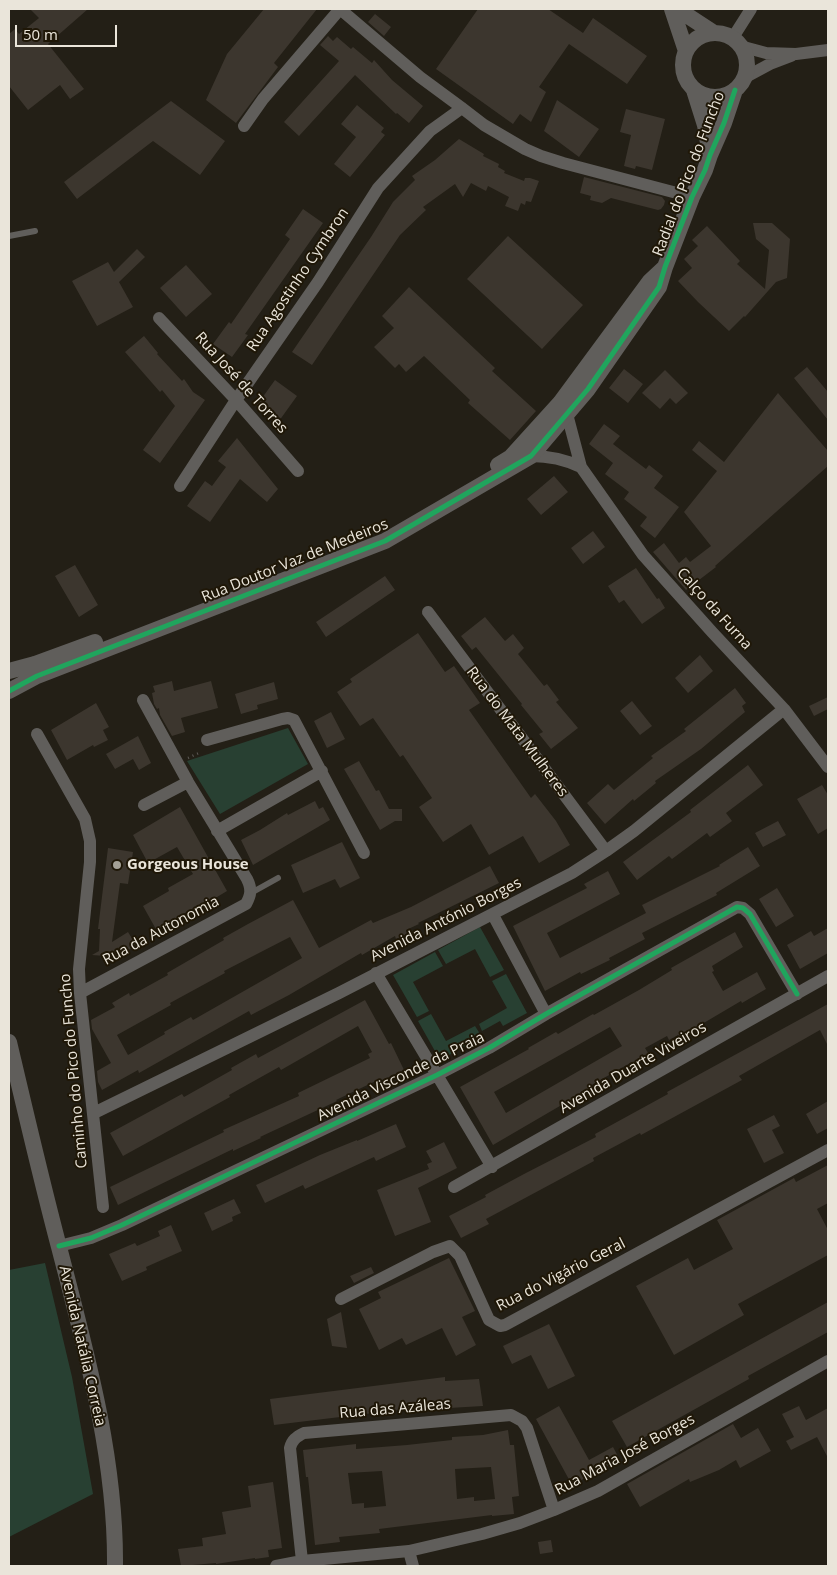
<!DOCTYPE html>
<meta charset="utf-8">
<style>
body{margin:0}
#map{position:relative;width:837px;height:1575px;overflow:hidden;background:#231f16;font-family:"Open Sans",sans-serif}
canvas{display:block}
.frame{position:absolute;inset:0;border:10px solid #eae5da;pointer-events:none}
.scale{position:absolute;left:15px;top:25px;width:102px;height:22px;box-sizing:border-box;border:2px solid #eae5da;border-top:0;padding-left:6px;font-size:15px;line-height:18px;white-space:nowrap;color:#eae5da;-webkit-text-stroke:4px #1f1707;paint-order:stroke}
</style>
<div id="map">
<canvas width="837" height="1575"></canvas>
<div class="frame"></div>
<div class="scale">50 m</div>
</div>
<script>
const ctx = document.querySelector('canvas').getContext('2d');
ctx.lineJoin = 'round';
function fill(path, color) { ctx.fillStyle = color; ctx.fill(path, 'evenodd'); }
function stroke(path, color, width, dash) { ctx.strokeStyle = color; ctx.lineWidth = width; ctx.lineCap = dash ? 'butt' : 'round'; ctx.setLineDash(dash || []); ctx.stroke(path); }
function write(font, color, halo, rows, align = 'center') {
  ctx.font = font + ' "Open Sans",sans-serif'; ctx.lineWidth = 4; ctx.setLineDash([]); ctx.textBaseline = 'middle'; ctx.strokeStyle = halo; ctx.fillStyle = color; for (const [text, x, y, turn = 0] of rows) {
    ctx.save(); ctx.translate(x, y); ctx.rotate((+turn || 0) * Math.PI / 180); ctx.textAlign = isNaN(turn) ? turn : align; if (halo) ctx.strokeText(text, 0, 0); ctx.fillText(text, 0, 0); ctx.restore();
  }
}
fill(new Path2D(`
 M288,728l20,36 -88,50 -33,-53z
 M480,927l24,43 -14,7 -15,-28 -29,15 -8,-14z
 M435,952l8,14 -30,16 16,29 -12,6 -24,-42z
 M506,974l21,39 -24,13 -3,-5 -18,10 -3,-7 28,-16 -15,-27z
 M431,1014l15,27 29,-15 7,11 -42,23 -22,-39z
 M45,1263l27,114 21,117 -84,43v-267z`), '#284032');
fill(new Path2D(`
 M30,9h58l-40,35 36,45 -14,10 -10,-14 -32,25 -19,-24v-52l6,-5 4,5 20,-16z
 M264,9h53l-43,54 4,4 -42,56 -30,-23 21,-46z
 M478,9h70l35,24 10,-15 54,38 -20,28 -58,-40 -30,43 7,5 -15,30 -11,-8 -7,10 -77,-55z
 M375,14l16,13 -7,9 -16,-14z
 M328,36l5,5 4,-4 14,12 2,-2 19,16 2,-3 18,20 31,26 -14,17 -12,-10 -1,1 -41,-39 -56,61 -15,-14 55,-61 -19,-16z
 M557,100l42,29 -20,28 -35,-26z
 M171,101l54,40 -25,34 -47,-34 -76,58 -13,-17z
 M357,105l27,23 -3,4 4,3 -35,42 -16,-13 22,-27 -15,-13z
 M626,109l39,10 -13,51 -16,-4 -1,3 -11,-3 7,-31 -11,-3z
 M459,139l25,15 -1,2 16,8 -1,3 7,4 -1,2 20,8 1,-3h5l9,3 -8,21 -5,-1 -1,4 -4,-2 -3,8 -13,-5 4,-9 -21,-11 -2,5 -15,-8 -8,14 -8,-13 -32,23 3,3 -26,25 -88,130 -20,-13 79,-115 22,-35 22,-22 -3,-4 23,-16z
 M584,177l78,20 3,4 -1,4 -3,4 -3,1 -47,-12 -9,5 -12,-3 1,-4 -11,-3z
 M303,209l20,14 -78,111 3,1 -16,22 -19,-13 16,-22 2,2 59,-85 -5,-4z
 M753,223h19l18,16 -3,39 -11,4 -31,35 -1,-1 -15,15 -31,-29 -20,-21 14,-13 -8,-9 14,-13 -6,-6 15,-14 33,35 -3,3 28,25 4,-39 -13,-11z
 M508,236l75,69 -41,44 -75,-70z
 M137,249l8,8 -26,25 14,25 -36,19 -25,-45 36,-19 6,10z
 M186,265l26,29 -26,23 -26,-29z
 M409,287l86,81 -3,3 44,40 -26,29 -42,-37 2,-3 -46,-44 -18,16 -7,-8 -4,4 -21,-21 20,-19 -12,-12z
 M144,336l14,17 -1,1 25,27 2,-2 9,13 12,8 -45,63 -17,-13 32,-44 -13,-16 -2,2 -35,-40z
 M807,367l21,25v28l-34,-42z
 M624,369l19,15 -15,19 -19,-15z
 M665,370l23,23 -12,11 -6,-6 -10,11 -18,-16z
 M275,380l22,16 -18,25 -22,-16z
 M778,393l50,58v15l-113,100 1,1 -30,23 -33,-38 11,-9 15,20 7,-6 4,5 21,-16 -27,-34 33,-41 -25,-21 7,-9 25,21z
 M604,424l16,12 -7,8 33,25 3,-4 14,11 -9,12 25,19 -24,31 -15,-12 7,-9 -23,-18 5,-7 -24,-18 8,-11 -24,-19z
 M237,438l41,51 -11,13 -27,-23 -30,43 -23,-16 18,-25 7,5 14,-19 -8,-6z
 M554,476l14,16 -27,23 -14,-16z
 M593,531l12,16 -22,17 -12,-16z
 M75,565l23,40 -19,12 -24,-41z
 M636,568l21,31 2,-1 6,10 -23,16 -18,-24 -5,3 -11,-17z
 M385,576l10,14 -69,47 -10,-15z
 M485,617l20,24 8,-7 11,14 -6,6 26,32 3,-2 12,16 -3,2 22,26 -27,21 -12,-15 4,-2 -22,-27 1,-1 -46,-57 -4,3 -11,-14z
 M418,633l27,39 9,-6 26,37 -11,7 62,88 4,-4 21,27 14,24 -31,18 -16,-27 -34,19 -18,-31 -28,18 -24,-35 13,-9 -29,-43 -3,2 -27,-39 -13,8 -23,-34 15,-10 -2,-3z
 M700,655l13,16 -25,22 -13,-15z
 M172,681l2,10 37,-10 7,27 -37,10 4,14 -13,4 -12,-21 -1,-7 -2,1 -3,-5 -2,-11 3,-1 -2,-6z
 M274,682l4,17 -21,6 1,4 -17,5 -6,-20z
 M735,688l11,15 -4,3 3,6 -44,37 -46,32 1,2 -22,18 -1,-2 -28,25 -18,-21 21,-19 6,6 39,-32 -2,-2 35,-25 -2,-2z
 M828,697v12l-14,7 -5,-10z
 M632,701l20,25 -12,9 -20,-24z
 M96,703l13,24 -6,3 5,10 -14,7 -1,-2 -26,15 -16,-30z
 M331,712l14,27 -18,9 -13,-27z
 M138,736l13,27 -12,7 -6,-11 -18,10 -9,-15z
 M359,761l17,30 3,-1 10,19h13v12h-7l-15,9 -36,-61z
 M748,765l15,20 -37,28 6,8 -22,16 -3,-4 -35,26 -3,-3 -32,24 -14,-18 68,-50 -1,-2z
 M822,785l6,10v33l-10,6 -21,-35z
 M315,801l4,8 4,-2 7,13 -77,45 -12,-25 19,-10 27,-17 1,2z
 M180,807l47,84 -20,12 -1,-2 -35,20 -14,10 -14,-25 26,-15 -1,-3 25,-14 -16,-27 -29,16 -15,-28z
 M778,821l8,14 -23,12 -8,-14z
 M342,842l18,36 -20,10 -5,-9 -32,14 -12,-28z
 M748,847l12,19 -44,27 1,2 -75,38 3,6 -36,19 1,2 -29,14 -1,-2 -35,19 -32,-65 74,-38 -3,-4 24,-13 12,23 -73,39 13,25 86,-45 -4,-8 78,-39 -1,-1z
 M108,848l25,4 -5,32 -8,-1 -8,59 16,-10 8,13 -18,12 -26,-2 7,-4 1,-22h-2z
 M490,866l9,17 -81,40 1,1 -13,6 1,4 -11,5 -1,-3 -33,19 -1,-2 -72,42 -38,20 -2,-4 -110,62 -1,-3 -36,20 -4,-8 -1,-11 14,-8 -19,-34 -1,-9 24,-13 -3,-4 17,-10 1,3 38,-21 -1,-2 57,-33 -1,-2 25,-14 45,-24 26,48 52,-28 2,3 38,-16zM290,937l12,21 -109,62 -2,-3 -27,15 1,2 -37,21 -11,-20 54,-30 -1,-2 55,-30 -1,-2z
 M777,888l17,28 -18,11 -17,-28z
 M828,928v25l-28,16 -13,-24 24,-14 3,5z
 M735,932l8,15 -31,19 2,5 -2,1 11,19 34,-19 9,17 -24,14 -1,-2 -61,36 -2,-2 -9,5 -2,-4 -22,12 5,8 -16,9 -2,-3 -44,25 1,2 -96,56 -33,-58 69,-38 -1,-1 28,-16 2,2 35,-20 1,1 45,-25 33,-20 -1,-2zM610,1027l12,19 -116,67 -12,-21z
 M365,1000l24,44 2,-1 13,27 -23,11 -1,-2 -44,21 1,1 -77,36 1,1 -28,13v-2l-115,56 -8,-18 114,-55 -1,-2 76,-34 -1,-3 72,-35 -2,-4 4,-2 -14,-26 -77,44 -2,-3 -50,28 1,2 -107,59 -13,-23 72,-39 2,3 48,-27 -1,-2 25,-14 2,4z
 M828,1004v42l-8,-16 -81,46 3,4 -101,55 -1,-2 -47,25 1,3 -108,58 3,5 -28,14 -12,-22 37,-19 -1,-2 39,-21 72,-37 -1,-3 73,-40 -1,-2z
 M828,1101v27l-11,6 -11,-20z
 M774,1115l6,11 -8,4 12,23 -20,10 -17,-34z
 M396,1124l10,23 -30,14 -2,-4 -69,32 -2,-4 -38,18 -9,-18 64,-30 37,-15v1z
 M444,1142l13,26 -39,20 13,34 -36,14 -18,-46 52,-21 -2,-5 5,-2 -6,-11z
 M828,1165v38l-11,6 11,21v25l-90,49 6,11 -70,40 -38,-69 52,-28 6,12 39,-21 -16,-29 77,-42 2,4z
 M234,1199l7,14 -9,4 1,4 -21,10 -8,-18z
 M171,1225l11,26 -36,16 1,3 -25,11 -13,-27 26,-11 2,3 23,-10 -2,-5z
 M449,1258l26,53 -13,6 14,28 -20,11 -14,-28 -36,17 -4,-7 -23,12 -20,-41 22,-11 -3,-6z
 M371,1267l3,6 -20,10 -4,-7z
 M828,1302v30l-80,44 1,3 -122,68 -15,-26z
 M341,1312l6,36 -15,-2 -5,-27z
 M549,1324l26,52 -27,13 -17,-34 -19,9 -9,-18z
 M445,1377v4l34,-2 4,27 -34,2 -1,-4 -174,21 -4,-26z
 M559,1406l30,54 24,-13 8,15 -10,6 -1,-3 -38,20 -36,-66z
 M799,1406l7,14 22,-12v50l-11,-21 -26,13 -5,-9 8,-4 -12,-23z
 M733,1424l8,14 17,-10 13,23 -31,17 -4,-8 -17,10 -29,12 -1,-3 -49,28 -13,-23z
 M508,1430l2,15h4l5,51 -7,1 2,17 -22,2v-1l-97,12 -16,2 1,4 -41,4 1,5 -25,3 -7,-68h-2l-3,-27 53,-6v5l51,-4 45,-5v-3l31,-2zM491,1467l4,32 -21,2v-4l-17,2 -2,-30zM382,1471l4,35 -22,2v-5l-12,1 -4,-31z
 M273,1482l9,66 -14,2 1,7 -14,2v-1l-39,6v-1l-35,3 -3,-17 25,-3 -1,-8 24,-4 -4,-22 29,-5 -3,-21z
 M551,1540l2,12 -13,2 -2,-12z`), '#3c362e');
stroke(new Path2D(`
 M188,758l13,-6`), '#5d5a56', 2.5, [1, 4]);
stroke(new Path2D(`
 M9,236l26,-5
 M251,893l27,-15`), '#605e5b', 6);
stroke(new Path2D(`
 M340,9l80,68 42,31 22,17 41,24 16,7 22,7 129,34
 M732,39l19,-30
 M740,46l26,7 30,1 32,-4
 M744,78l26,-14 21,-8
 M244,126l19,-27 77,-90
 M159,318l77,82 62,71
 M567,414l14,53 62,88 69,77 72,77 44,58
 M531,456c19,0 33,3 50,11
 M180,486l56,-86 82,-118 60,-94 52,-57 32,-23
 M428,612l178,239
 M37,734l48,85 5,22v21l-11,107 1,24 23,214
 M207,740l75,-21 6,-1 6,2 70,133
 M144,805l44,-23
 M217,831l105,-60
 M493,915l53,99
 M376,973l116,194
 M80,993l166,-89c5,-9 6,-15 1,-25l-59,-97 -45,-82
 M94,1113l245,-120 233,-120 34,-22 28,-20 150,-122
 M454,1187l374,-211
 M59,1246l32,-8 31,-13 315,-150 52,-27 57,-34 191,-107 6,1 7,6 47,80
 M341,1299l92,-47 17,-6 10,10 29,64 11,6 5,-1 323,-175
 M409,1551l4,15
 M302,1561l-12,-113c2,-8 6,-11 14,-15l207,-18 11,6 5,7 27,82
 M276,1566l26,-5 107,-10 73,-17 38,-11 34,-13 44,-19 230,-130`), '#605e5b', 12);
stroke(new Path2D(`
 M672,9l14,42
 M680,9l8,7 26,17
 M683 65a32 32 0 1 1 64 0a32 32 0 1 1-64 0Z
 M694,90l11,35 5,30
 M498,465l13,-8 49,-54 90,-122 15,-14
 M9,671l26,-7 60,-22
 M9,691l28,-15 348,-135 146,-85 57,-67 71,-102 6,-20 27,-70 13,-27 5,-15 14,-32 11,-33
 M9,1042c16,68 32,137 50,205 27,104 57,211 56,319`), '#605e5b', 16);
stroke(new Path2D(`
 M9,691l28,-15 348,-135 146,-85 57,-67 71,-102 6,-20 27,-70 13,-27 5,-15 14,-32 11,-33
 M59,1246l32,-8 31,-13 315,-150 52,-27 57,-34 191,-107 6,1 7,6 47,80`), '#20a55d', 5);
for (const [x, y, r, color] of [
 [117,865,5,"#a4a095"]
]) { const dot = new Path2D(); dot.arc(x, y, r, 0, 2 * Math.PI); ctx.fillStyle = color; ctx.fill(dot); stroke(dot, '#1f1707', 2); }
write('15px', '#eae5da', '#1f1707', [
 ["Radial do Pico do Funcho",689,174,-69],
 ["Rua Agostinho Cymbron",298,280,-56],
 ["Rua José de Torres",241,383,48],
 ["Rua Doutor Vaz de Medeiros",295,561,-22],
 ["Calço da Furna",714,609,48],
 ["Rua do Mata Mulheres",517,732,53],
 ["Avenida António Borges",446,920,-27],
 ["Rua da Autonomia",161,931,-28],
 ["Avenida Duarte Viveiros",633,1068,-30],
 ["Caminho do Pico do Funcho",74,1071,-95],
 ["Avenida Visconde da Praia",401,1077,-26],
 ["Rua do Vigário Geral",561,1275,-27],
 ["Avenida Natália Correia",82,1346,77],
 ["Rua das Azáleas",395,1409,-5],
 ["Rua Maria José Borges",625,1455,-28]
]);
write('bold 15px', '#eae5da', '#1f1707', [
 ["Gorgeous House",127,865]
], 'left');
</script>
